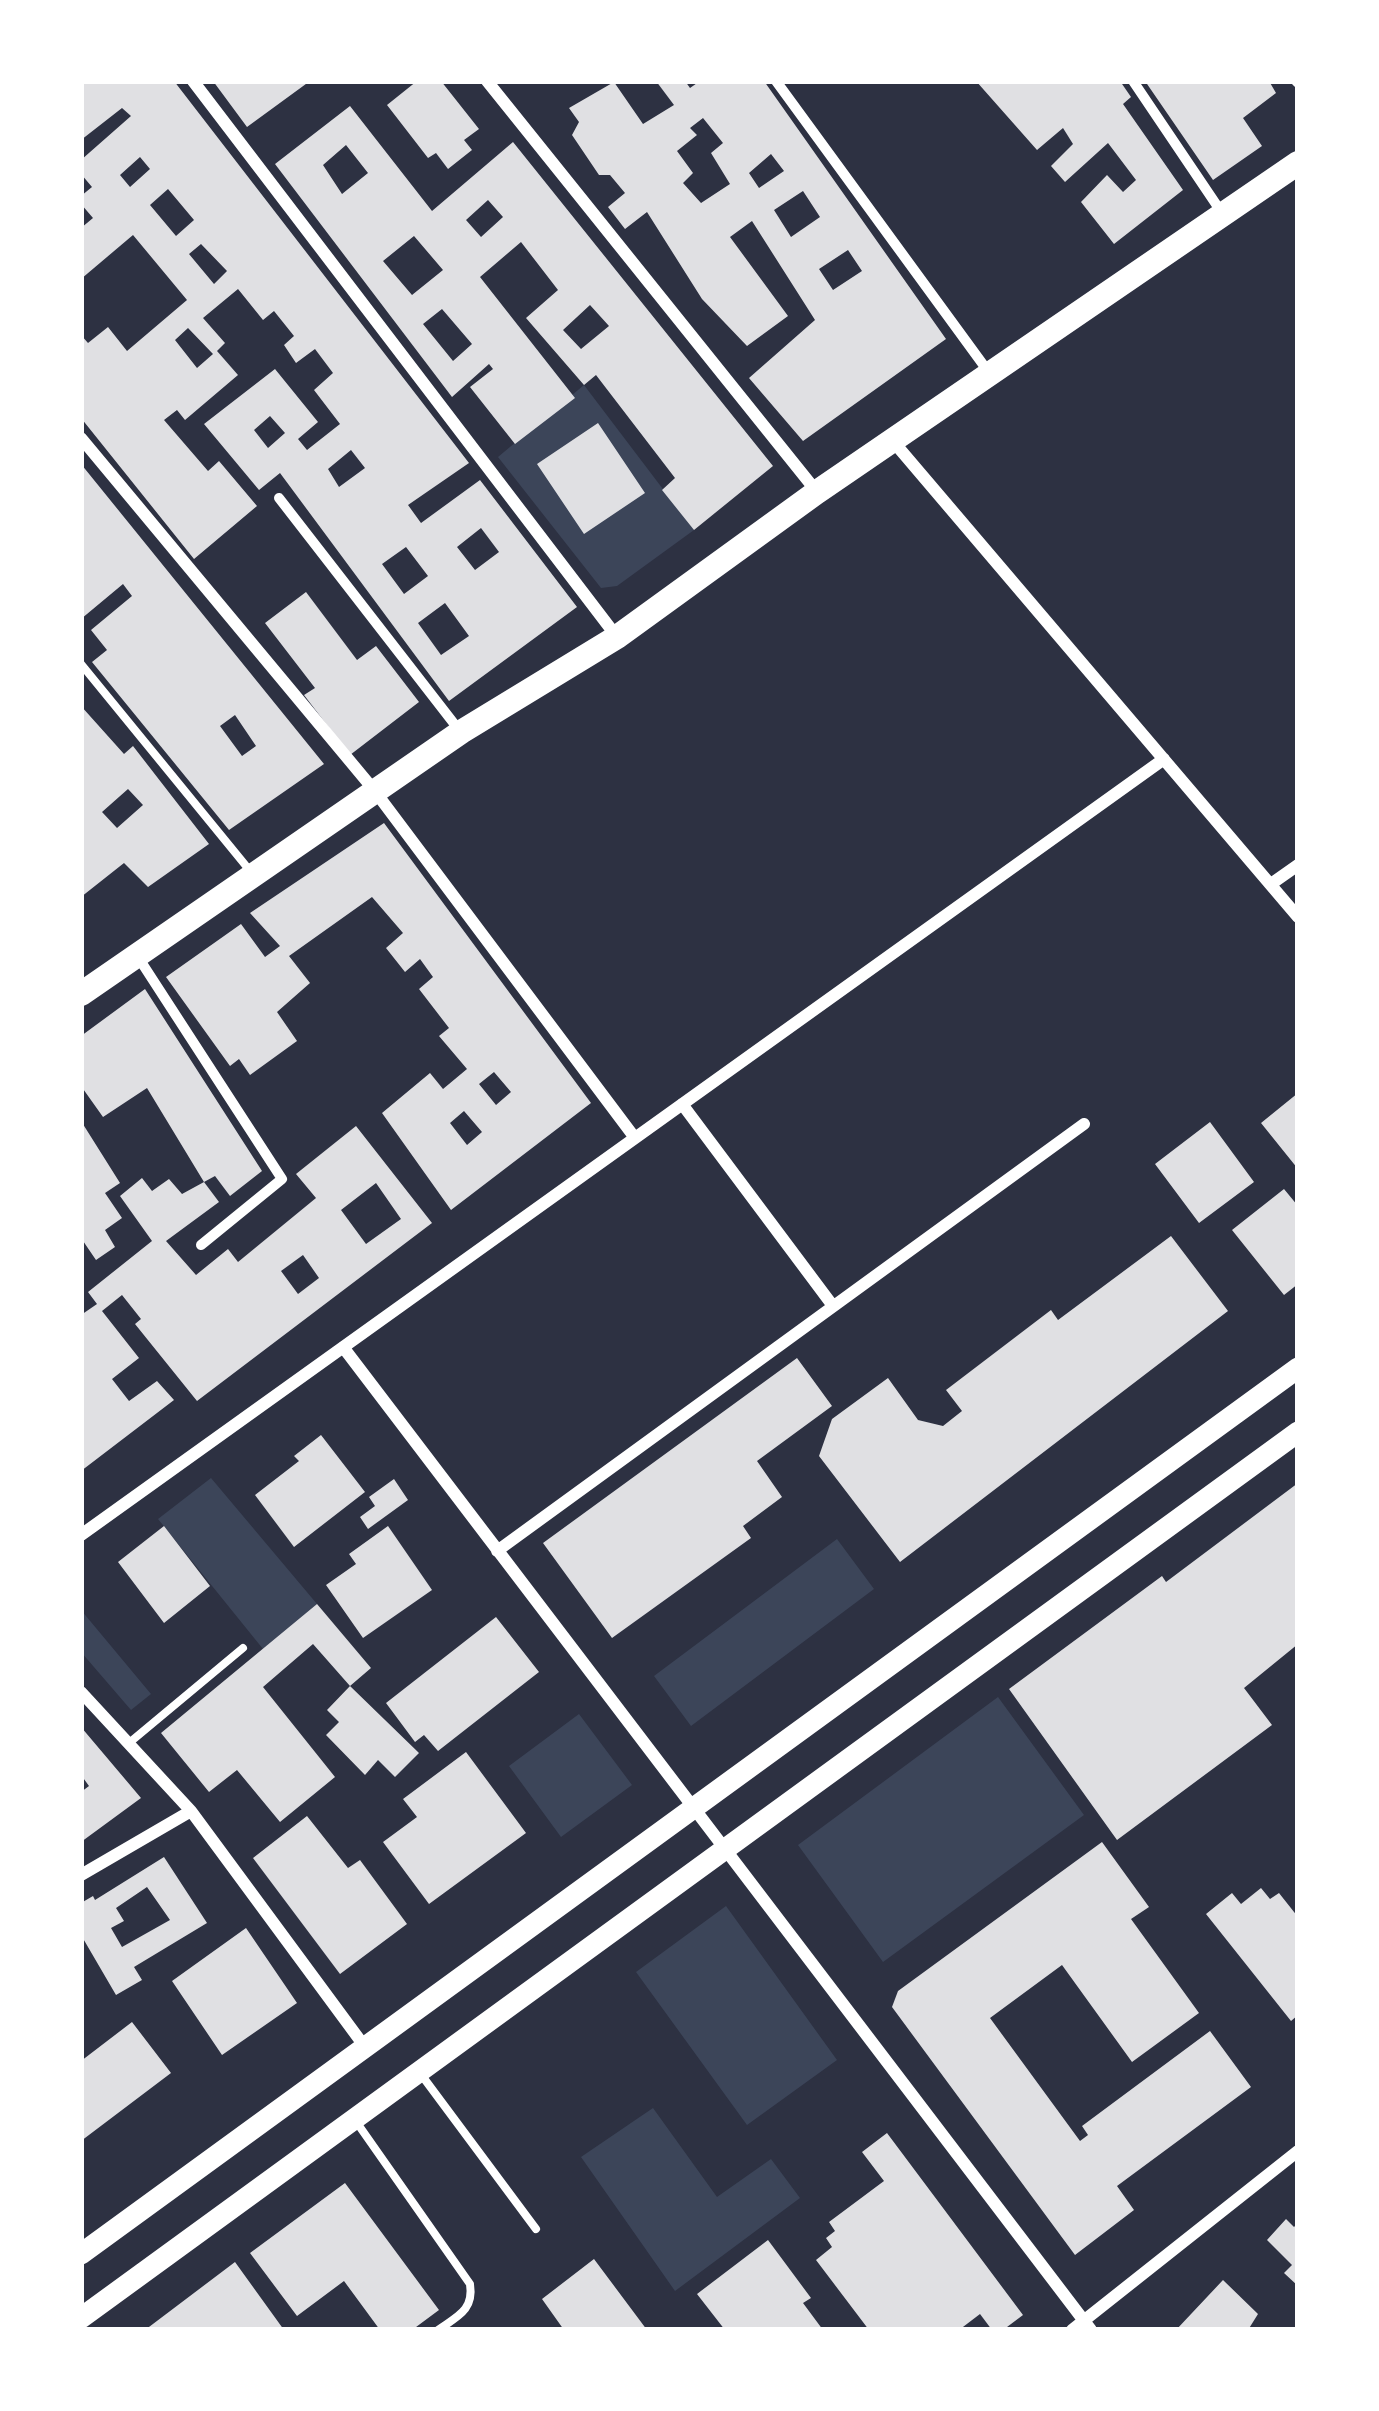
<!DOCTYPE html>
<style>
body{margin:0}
#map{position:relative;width:1379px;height:2411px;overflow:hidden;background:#2d3142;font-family:"DejaVu Sans",sans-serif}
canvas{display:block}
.frame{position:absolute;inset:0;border:84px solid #fff;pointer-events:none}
</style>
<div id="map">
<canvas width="1379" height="2411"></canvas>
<div class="frame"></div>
</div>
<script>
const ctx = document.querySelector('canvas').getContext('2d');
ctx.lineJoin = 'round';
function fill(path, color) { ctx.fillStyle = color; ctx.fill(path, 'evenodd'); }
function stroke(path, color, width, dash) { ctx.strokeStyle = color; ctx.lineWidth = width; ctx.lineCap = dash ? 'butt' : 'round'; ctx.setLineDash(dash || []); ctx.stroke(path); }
fill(new Path2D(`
 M584,385l110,145 -77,56 -16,2 -103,-131z
 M211,1478l106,126 -54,45 -105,-130z
 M837,1539l37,50 -183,137 -37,-50z
 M81,1610l70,84 -20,16 -50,-58z
 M998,1697l86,118 -201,147 -85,-117z
 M579,1714l53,71 -71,52 -52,-71z
 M726,1906l111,154 -90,65 -111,-153z
 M653,2108l64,89 54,-38 29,39 -125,93 -94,-134z`), '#3c4559');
fill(new Path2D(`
 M81,81h93l295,382 -61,42 13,18 59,-43 97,127 -128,94 -169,-228 -21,17 -55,-66 71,-55 43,53 -20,17 9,11 33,-26 -26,-34 19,-17 -18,-24 -19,14 -12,-18 10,-9 -20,-25 -11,9 -25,-31 -35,29 22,25 -8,8 21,24 -53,45 -8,-10 -13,10 44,51 11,-10 38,45 -63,53 -113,-141v-83l7,8 20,-16 19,24 60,-51 -54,-65 -52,44v-51l12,-10 -12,-14v-8l11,-9 -11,-13v-14l50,-44 -9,-8 -41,32zM140,157l10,12 -20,18 -10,-12zM168,189l26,31 -18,16 -26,-31zM201,244l26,27 -13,13 -25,-30zM188,328l25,26 -16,14 -22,-28zM270,416l15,17 -17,15 -14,-18zM351,450l14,18 -26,19 -11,-18zM481,528l18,24 -24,18 -18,-23zM406,547l22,29 -24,18 -22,-30zM445,603l24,33 -28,19 -23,-32z
 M213,81h97l-63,46z
 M417,81h24l38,48 -15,11 8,10 -24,19 -12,-16 -8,5 -41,-53z
 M656,81h29l5,7 10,-7h64l182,258 -143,102 -54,-63 66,-58 -63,-99 -22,16 58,79 -41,30 -45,-47 -55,-87 -22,17 -17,-22 17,-14 -15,-18h-11l-27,-40 7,-13 -10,-14 45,-26 29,42 31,-19zM703,118l20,25 -12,10 19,31 -29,19 -18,-20 10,-10 -16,-22 20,-16 -7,-7zM771,154l13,17 -25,17 -10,-15zM803,191l17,26 -29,20 -17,-27zM848,250l14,21 -29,19 -14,-21z
 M976,81h144l11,16 -8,7 60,86 -69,54 -33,-42 26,-27 16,17 13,-12 -28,-37 -43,39 -14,-16 22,-22 -10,-16 -26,22z
 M1145,81h124l7,12 -33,25 19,28 -49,34z
 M350,106l82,105 81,-69 260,324 -79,64 -32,-40 13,-12 -79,-103 -12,10 -58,-67 32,-28 -37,-48 -41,35 95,121 -60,46 -45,-57 23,-18 -4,-5 -37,33 -177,-233zM346,145l22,28 -26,21 -19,-29zM488,200l15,17 -22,20 -15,-17zM414,236l29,34 -31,25 -29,-34zM590,305l19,21 -28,23 -18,-19zM442,309l30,35 -19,17 -30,-37z
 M598,423l47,70 -61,41 -47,-70z
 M81,464l243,300 -95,66 -137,-168 15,-12 -16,-20 41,-34 -9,-12 -42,35zM235,715l21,31 -14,10 -22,-30z
 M306,592l51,68 19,-14 43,56 -69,53 -46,-60 11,-7 -50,-65z
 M81,706l43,48 9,-8 76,98 -61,43 -24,-24 -43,34zM128,789l15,16 -26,23 -15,-16z
 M384,823l207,280 -140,107 -69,-97 48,-40 13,16 24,-20 -28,-33 10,-8 -30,-39 14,-12 -13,-18 -15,13 -19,-24 17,-15 -31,-36 -83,59 21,27 -33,29 20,29 -47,34 -11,-16 -9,7 -64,-89 75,-53 24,33 15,-11 -30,-33zM494,1072l17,20 -15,13 -17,-21zM464,1111l18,21 -15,13 -17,-22z
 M145,989l117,182 -32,25 -15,-20 -11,6 -57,-94 -44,29 -22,-31v-50z
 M1298,1093v76l-37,-46z
 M81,1121l39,62 -15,10 17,25 -17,12 10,17 -19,13 -15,-22z
 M1210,1122l44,60 -55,41 -44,-59z
 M356,1126l76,97 -235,178 -62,-77 6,-5 -19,-24 -20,16 37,47 -27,21 17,22 28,-20 17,19 -93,71v-156l16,-11 -9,-12 64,-51 -32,-45 22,-18 10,13 17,-12 13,15 22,-12 15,20 -53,39 30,34 32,-26 10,13 78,-64 -20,-24zM376,1183l25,36 -35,25 -25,-34zM303,1255l16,23 -21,16 -17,-23z
 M1284,1189l14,17v78l-14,11 -52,-65z
 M1171,1236l57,75 -328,251 -81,-106 13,-37 56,-41 30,42 25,6 19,-15 -16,-21 105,-80 7,10z
 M797,1358l35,48 -75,55 25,36 -39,29 8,12 -139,100 -69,-95z
 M321,1435l44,57 -71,55 -39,-52 44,-34 -5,-5z
 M394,1479l14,21 -40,29 -8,-12 15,-11 -6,-9z
 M1298,1483v161l-54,44 28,37 -155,115 -108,-151 153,-113 4,6z
 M164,1526l46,60 -46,37 -46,-61z
 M388,1526l44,64 -69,48 -37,-53 30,-21 -7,-10z
 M317,1604l54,64 -21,18 -37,-42 -50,43 72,90 -55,45 -43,-52 -28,22 -48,-59z
 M496,1617l43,55 -101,79 -14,-16 -9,7 -29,-39z
 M350,1686l69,67 -24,24 -17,-17 -13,15 -39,-40 13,-13 -12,-12z
 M81,1727l60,71 -60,44v-50l8,-6 -8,-11z
 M466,1752l60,81 -97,71 -46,-62 34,-25 -14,-18z
 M307,1816l41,52 12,-8 47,64 -67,50 -87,-116z
 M1102,1842l47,65 -18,12 68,94 -67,49 -70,-97 -72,53 90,123 8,-6 -6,-9 128,-95 41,56 -134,99 17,24 -59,45 -183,-248 6,-16z
 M164,1857l43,66 -73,44 8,13 -26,15 -35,-60v-32l12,-7 2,4zM147,1887l23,33 -48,27 -11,-19 13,-7 -8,-13z
 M1261,1888l9,11 9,-6 19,24v98l-7,6 -85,-107 26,-21 9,11z
 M246,1928l51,75 -75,52 -50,-74z
 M132,2022l39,51 -90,68v-80z
 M887,2133l136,182 -20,15h-11l-12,-16 -21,16h-90l-53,-70 16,-13 -6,-9 9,-7 -6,-9 55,-41 -22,-29z
 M345,2183l94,127 -27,20h-32l-36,-49 -47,35 -47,-63z
 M1286,2219l8,8 4,-4v63l-14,-13 8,-8 -25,-25z
 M768,2240l43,58 -8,5 20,27h-98l-28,-36z
 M594,2259l53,71h-83l-22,-31z
 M235,2262l49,68h-139z
 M1223,2280l35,34 -10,16h-72z`), '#e0e0e3');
stroke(new Path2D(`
 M81,664l170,208
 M129,1743l114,-95
 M420,2073l116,156
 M355,2120l115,164c4,26 -12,32 -32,46`), '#fff', 8);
stroke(new Path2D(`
 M776,81l214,293
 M1133,81l89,132
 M1296,81l2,2
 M279,498l180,232
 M138,957l144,222 -81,66`), '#fff', 10);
stroke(new Path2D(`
 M193,81l424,556
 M487,81l330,411
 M81,438l293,352 261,348
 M892,440l406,477
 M1271,884l27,-19
 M682,1104l151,202
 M343,1347l748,983
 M81,1535l1083,-776
 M497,1551l587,-427
 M81,1692l110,119 174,236
 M81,1875l110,-64
 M1072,2330l226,-179`), '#fff', 12);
stroke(new Path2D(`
 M81,2254l1217,-886
 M81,2318l1217,-886`), '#fff', 21);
stroke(new Path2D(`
 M81,994l380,-262 156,-95 200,-145 481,-329`), '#fff', 24);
</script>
